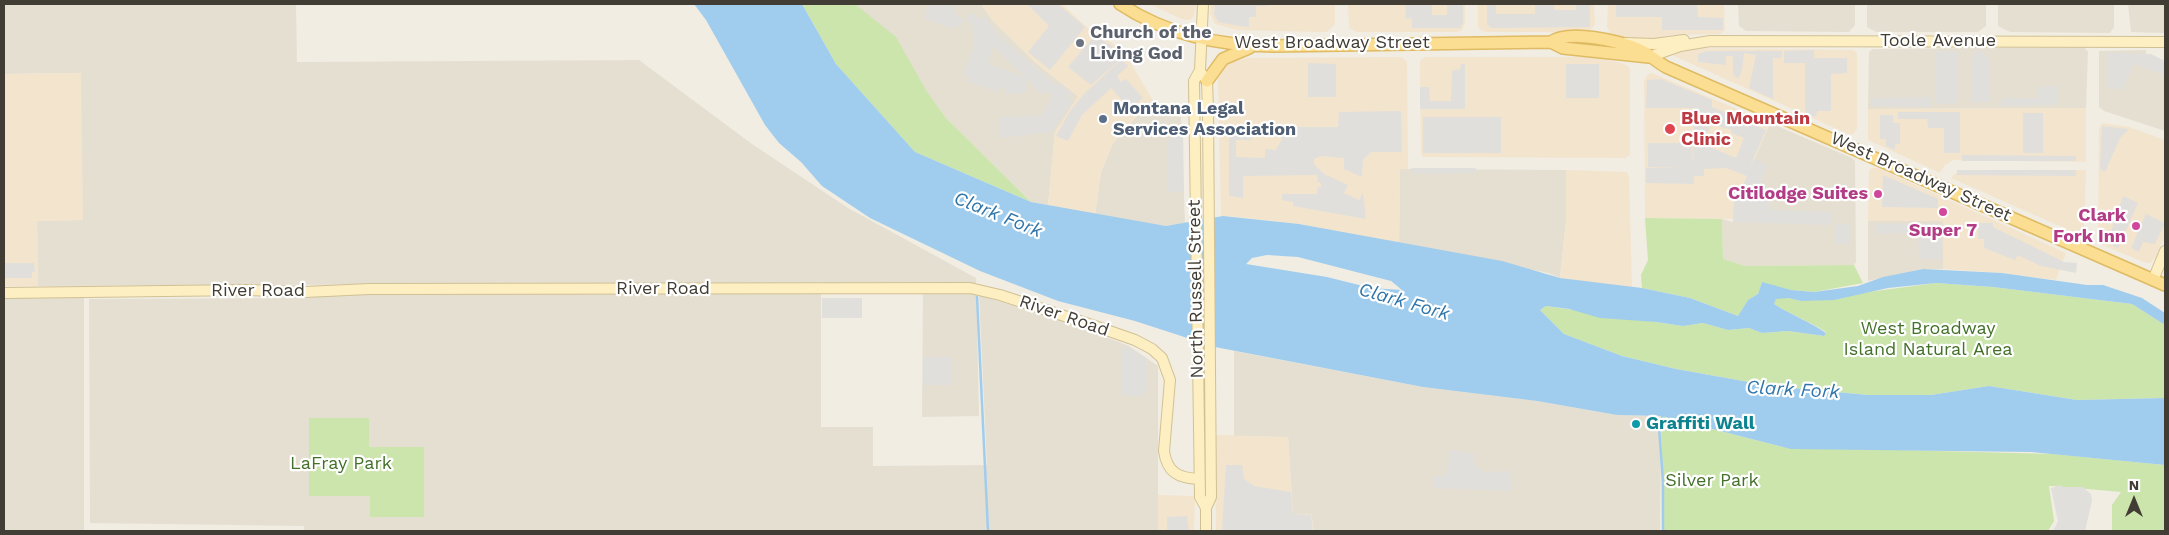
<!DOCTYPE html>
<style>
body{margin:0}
#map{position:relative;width:2169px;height:535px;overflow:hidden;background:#f1ede3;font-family:"Work Sans",sans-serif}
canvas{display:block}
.frame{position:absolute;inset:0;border:5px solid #423d34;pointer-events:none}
.north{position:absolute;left:2109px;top:475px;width:50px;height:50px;-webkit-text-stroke:4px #fff;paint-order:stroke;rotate:0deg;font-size:14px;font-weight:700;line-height:20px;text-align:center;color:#423d34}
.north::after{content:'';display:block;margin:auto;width:18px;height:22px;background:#423d34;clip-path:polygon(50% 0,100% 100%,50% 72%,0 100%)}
</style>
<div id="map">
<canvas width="2169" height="535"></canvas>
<div class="frame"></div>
<div class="north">N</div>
</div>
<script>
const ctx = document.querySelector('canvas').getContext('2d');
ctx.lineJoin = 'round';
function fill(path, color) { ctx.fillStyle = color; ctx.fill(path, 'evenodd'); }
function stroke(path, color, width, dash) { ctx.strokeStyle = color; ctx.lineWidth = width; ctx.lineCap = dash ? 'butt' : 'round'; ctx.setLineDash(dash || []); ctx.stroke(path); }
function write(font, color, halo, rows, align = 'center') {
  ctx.font = font + ' "Work Sans",sans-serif'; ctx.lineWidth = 4.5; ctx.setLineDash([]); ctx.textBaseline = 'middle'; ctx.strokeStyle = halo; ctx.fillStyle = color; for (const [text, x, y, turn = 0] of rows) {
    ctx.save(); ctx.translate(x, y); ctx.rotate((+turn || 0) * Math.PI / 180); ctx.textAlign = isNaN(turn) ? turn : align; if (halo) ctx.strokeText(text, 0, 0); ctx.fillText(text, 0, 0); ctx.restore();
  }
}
fill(new Path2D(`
 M4,4h292l1,58 342,-2 113,84 96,64 128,70 3,138 -57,1 1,-135 -885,4 -1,-65 42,-1 -1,-147 -74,1z
 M855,4h126l12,17 42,41 44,35 -24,35 -7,73 -17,-3 -85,-84 -20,-28z
 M1738,4h117v21l-6,7 -103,-1 -7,-5z
 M1867,4h119v22l-8,6h-102l-9,-5z
 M1998,4h116v23l-4,6 -100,-1 -12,-6z
 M2128,4h37v29l-34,-1z
 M2084,47l4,5 -2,56 -218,1 1,-57 4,-3z
 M2146,50v6l19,8v67l-61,-20 -5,-4v-56z
 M1152,99l6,7 23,11 4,106 -19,3 -71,-11 6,-43 12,-29z
 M1770,123l82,35 3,3 1,101 -2,3 -109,1 -22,-7 -1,-40 11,3 1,-30h6z
 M1400,169l166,1v50l-6,58 -12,-5 -149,-30z
 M1868,221h75v48h-21l-54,12z
 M304,289h517v138h52v39l114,-1 -8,-170 104,33 46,18 29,20v165h-854v-5l-214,-3 -1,-224 215,-1z
 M84,293v238h-80v-237z
 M1234,351l189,36 114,14 80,14 44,1 -1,115h-346l-3,-17h-18l-5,-77 -54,-1z`), '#e5dfd1');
fill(new Path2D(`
 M981,4h81l28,26 16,8 20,17 26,44 -39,44 -12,29 -6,43 -47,-10 7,-73 23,-36 -43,-34 -42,-41z
 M1149,4h47l-2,12 -4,4 -8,-1z
 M1211,4h124v20l-8,8h-8l-82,-2 -22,-6 -5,-11z
 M1348,4h117v19l-3,7 -5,2h-100l-8,-4z
 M1478,4h116l1,21 -7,7h-102l-6,-2 -2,-4z
 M1608,4h116l1,26 -5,4 -51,1 -20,6 -28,-3 -11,-5 -3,-6z
 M1680,48l174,2 3,4v75l-4,5h-5l-174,-78 -1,-3z
 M1402,57l5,5 1,107h-8l-1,74 -100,-19 -70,-8 -8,2 -3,-140 4,-10 8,-6 18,-4z
 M1425,57h155l20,1 24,6 5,3 1,4v84l-5,3 -202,-1 -2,-4 -1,-92z
 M81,73l2,147 -46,1 1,65h-34v-212z
 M1652,73l118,50 -30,69h-6l-1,27 -88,-1 -1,-136 3,-7z
 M2086,108v54l-133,-2 -9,6 -4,7 -72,-33v-31z
 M2102,123l27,4 36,13v96l-10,22 -5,5h-4l-44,-18 -4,-5 1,-112z
 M1872,168h6l188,85 -10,27 -54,-7 -59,-4v-48h-75l1,-50z
 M1566,170l61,2 2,4 3,113 -72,-11 6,-58z
 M1959,170h127l-2,59 -4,4 -7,-1 -122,-54z
 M1215,435l73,2 5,77h18l3,17h-98z
 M1158,495l37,1 -1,35h-36z`), '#f3e4ce');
fill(new Path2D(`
 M802,4h53l41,33 30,53 20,28 85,84 -116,-50 -79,-88z
 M1645,218l77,1 1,40 22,7 109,-1 9,18 -49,9 -23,-2 -29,-7 -4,11 -10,6 -10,16 -48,-18 -48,-10 -1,-13 7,-15z
 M1936,283l57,4 139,17 33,21v73l-88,2 -88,-14 -58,9h-63l-97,-9 -95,-17 -54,-13 -58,-22 -24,-24 6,-4 137,20 20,-3 25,7 21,-2 13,5 26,-2 36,5 2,-4c-17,-11 -35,-17 -52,-28l2,-6h12l13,3z
 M1661,416l122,31 270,7 112,11v66h-53v-26l9,-13 -67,-6h-5l5,35 -6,10h-386z
 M309,418h60v29h55v70h-54v-21h-61z`), '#cbe5ac');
fill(new Path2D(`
 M928,4h18l9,3 -2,4 12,10 -13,8 -28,-11z
 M1027,4h31l27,23 -35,43 -22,-18 21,-26z
 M1215,4h52v2h-11v11h-7v10l-10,-1 -21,-4 -4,-8z
 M1405,4h27v11h15v-11h16v19l-3,5h-48v-10l-6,1z
 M1487,4h9v10h39v-10h19v6h22v-6h14v23l-99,1 -4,-4z
 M1616,4h81l1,13 25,1v12h-61v-13h-46z
 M974,13l5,6 6,-2 16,21 55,47 3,-1 12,9 -2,6 4,3 -22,30 -52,6v-21l41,-1 5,-5 8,-18h-14l-12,-15 -1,15 -20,1 -1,-5 -6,-1 -2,4 -30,-11 2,-4 -6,-3 11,-27v-9l-2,-12 -6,-9zM993,47h1l31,30 -37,-13z
 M1095,35l20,13 -5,5 10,7 -29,25 -23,-18z
 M1814,50v8h33v15l-16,1v37h-13l-3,6 -10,-4v-50h-21v-12z
 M1976,50l7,1 6,9v42h-17l-1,-41z
 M1707,51h75l-1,7h-8v41l-24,-11 7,-33 -12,-2 -2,17 -4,9 -5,-5v-18h-7v9l-28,-3v-8z
 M1936,51h21l1,52 -22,1z
 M2107,53l44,1 14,7v15l-31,-13 -11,26h-15z
 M1122,59l6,7 -11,10 4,6 5,-3 17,19 -13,11 -19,-21 -29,27 -14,26 -12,-5 14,-25 14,-17z
 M1308,63l28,1v33h-28z
 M1461,64h4v45h-45v-22h9l1,14h21l1,-30 8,-2z
 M1566,64h33v34h-33z
 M1661,79l51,21v7l54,23 -18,41 6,-12 13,6 -6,16 10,29 61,2v13l-99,-3 1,-30h6l7,-16 -21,-8 -22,1v7h-10v8l-48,-1v-15l36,-1h-34v-24h44l1,24 1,-59h-48l1,-28zM1711,124l21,6 -1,3 13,5 -8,20 -33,-14z
 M2057,86v19l-56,1v-8h36v-11z
 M1932,97v10l-61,-1 2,-8z
 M1401,111l1,41h-31l-8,8 -1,17 -18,-8v-11l-23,-2 -7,3v5l10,10 24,11 -4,8 15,7 4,-7 3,26 -73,-13v-4l-11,-2v-6h35l1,-7h3v-4l-3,-1 -1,-7 -74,1v22l-14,-2v-62h22v6h-15v17l29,1v-9l11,1 6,-11 -4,-4 3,-8h57l1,-15z
 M1898,112h62v41h-16v-25h-16l-1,-9h-29z
 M2023,113h20v40h-20z
 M1880,115h13v8h7v21h-5v6l-9,-4v-7h-6z
 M1423,117h78v36h-78z
 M2102,126l27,3 -9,9 -15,34 -5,-3z
 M1183,130l1,62h-16l-1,-53h5l1,-4z
 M1962,155l114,1v5h-114z
 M1411,168h64l2,2 -4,3 -59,1z
 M1957,170h119v6l-119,-1z
 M1883,175l55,24v9l-56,-1z
 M2123,196l15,7 -20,45 -11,-5z
 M2146,214l19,9 -10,21 -12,-2 -4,10 -8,-4z
 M1978,223h15v4l71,35 13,1 -1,10 -35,-7 -23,-11 -3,5 -31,-12v-9h-6z
 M1836,224h14v20h-14z
 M1876,224h65v35h-22l-1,-26 -41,1z
 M4,263h30l1,9h-3v6h-28z
 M822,298h40v20h-40z
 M1122,347l11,3 13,9 2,5 -1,26 -7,7 -19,-2z
 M923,357h28v28h-28z
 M1450,450l23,3 2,13 9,6 26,-1 2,20 -79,-3 1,-12h9l4,-5z
 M1226,465h16l2,14 10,7 37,6 2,22 18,1 2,16h-91z
 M2060,485l2,2h21l8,7 1,7 -7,30h-32l5,-10 -7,-33z
 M1187,516l2,15h-22v-14z`), '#e1dfdc');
fill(new Path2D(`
 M694,4h108l34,60 79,88 116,50 135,24 57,-10 76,8 203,37 58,17 82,10 48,10 48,18 10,-16 10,-6 4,-12 29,8 23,2 44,-6 25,-9 40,-8 79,4 85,12h16l39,13 23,15v12l-33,-21 -139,-17 -57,-4 -48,5 -54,12 -33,1 -13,-3 -12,1 -2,5c17,11 35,17 52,29l-2,3 -36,-5 -26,2 -13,-5 -21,2 -25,-7 -20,3 -27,-4 -56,-4 -31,-9 -23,-3 -6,4 24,24 58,22 54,13 95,17 97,9h63l58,-9 88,14 88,-2v67l-134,-13 -240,-3 -130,-33 -44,-1 -80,-14 -114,-14 -208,-40 -80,-26 -77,-20 -78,-30 -110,-53 -48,-32 -21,-24 -22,-19 -14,-18 -59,-105zM1267,255l31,2 93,24 11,9 -31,-2 -44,-11 -81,-13 6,-6z`), '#a0cded');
stroke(new Path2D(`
 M977,297l11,234
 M1663,531v-49l-4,-55 4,-13`), '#a0cded', 2.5);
const secondary = new Path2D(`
 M1203,4l-3,66 -6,11 6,416 6,11
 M1626,43l28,1 30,-4
 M1649,57l31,-11 30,-5 455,1
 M1203,75l4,6 1,29 3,387 -5,11v23
 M2153,280l12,-29
 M4,293l243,-3 58,2 64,-3 601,-1 30,7 92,30 43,15 17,9 10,9 8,22 -6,71c3,22 15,27 35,28`);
const primary = new Path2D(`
 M1120,4c45,30 100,42 153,42l278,-4c18,-13 69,-1 89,8 9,4 17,12 26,17l499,218
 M1551,42l12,6 86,9
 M1207,81l16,-22 26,-11`);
stroke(secondary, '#d0c194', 12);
stroke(primary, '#dfbb63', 14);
stroke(secondary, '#fdefc2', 10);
stroke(primary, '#fbde92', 11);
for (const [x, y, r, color] of [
 [1080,43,5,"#6b7280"],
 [1103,119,5,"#5c6f8a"],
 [1670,129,6,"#e0444e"],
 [1878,194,5,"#d1479c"],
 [1943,212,5,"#d1479c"],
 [2136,226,5,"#d1479c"],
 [1636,424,5,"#0f9aa8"]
]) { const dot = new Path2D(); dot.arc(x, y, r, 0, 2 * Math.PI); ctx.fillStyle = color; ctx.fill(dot); stroke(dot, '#fff', 2); }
write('bold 18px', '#5b616d', '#fff', [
 ["Church of the",1090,33],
 ["Living God",1090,54]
], 'left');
write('18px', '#423d34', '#fff', [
 ["Toole Avenue",1938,41],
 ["West Broadway Street",1332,43],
 ["West Broadway Street",1921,177,24],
 ["River Road",663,289],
 ["North Russell Street",1196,289,-91],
 ["River Road",258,291],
 ["River Road",1064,316,19]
]);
write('bold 18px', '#4e5e75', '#fff', [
 ["Montana Legal",1113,109],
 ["Services Association",1113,130]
], 'left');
write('bold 18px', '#be3a42', '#fff', [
 ["Blue Mountain",1681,119],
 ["Clinic",1681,140]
], 'left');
write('bold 18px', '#b23c85', '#fff', [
 ["Citilodge Suites",1868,194],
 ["Clark",2126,216],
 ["Fork Inn",2126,237],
 ["Super 7",1943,231,"center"]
], 'right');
write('18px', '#44712a', '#fff', [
 ["West Broadway",1928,329],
 ["Island Natural Area",1928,350],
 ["LaFray Park",341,464],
 ["Silver Park",1712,481]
]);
write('bold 18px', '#0d838f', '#fff', [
 ["Graffiti Wall",1646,424]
], 'left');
write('italic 19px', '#3176aa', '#fff', [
 ["Clark Fork",998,215,22],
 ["Clark Fork",1404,302,16],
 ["Clark Fork",1793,390,3]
]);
</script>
